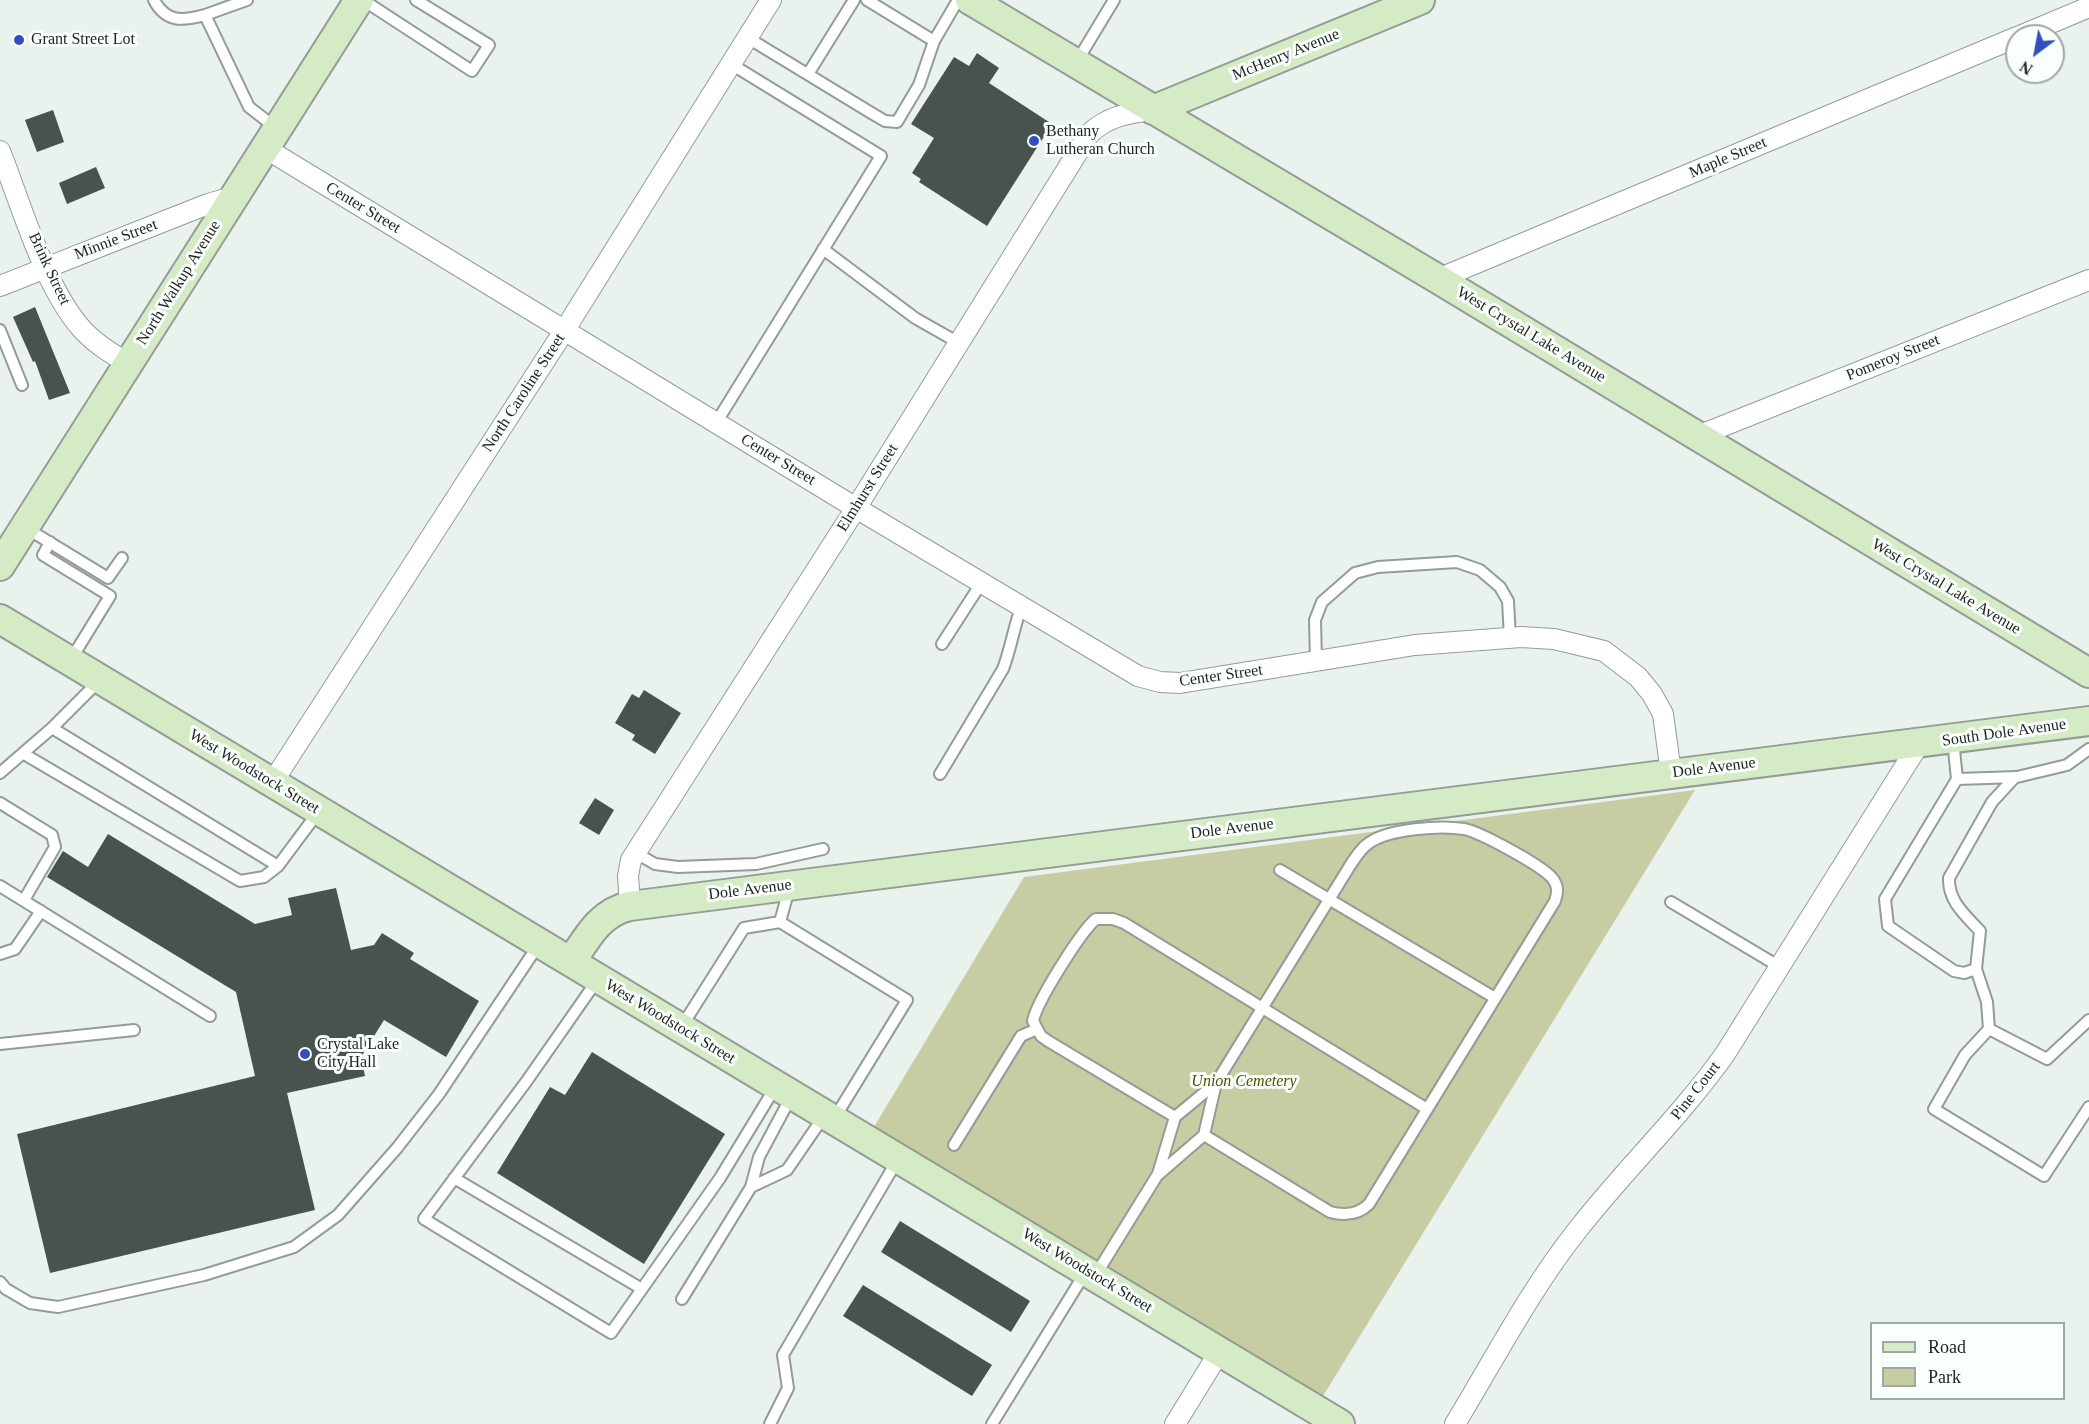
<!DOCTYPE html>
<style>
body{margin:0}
#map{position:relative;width:2089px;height:1424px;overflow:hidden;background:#e9f2ec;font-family:"Times New Roman",serif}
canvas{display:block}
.legend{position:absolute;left:1870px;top:1322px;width:195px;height:78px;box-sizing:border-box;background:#f9fffb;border:2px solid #a2a7a3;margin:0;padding:8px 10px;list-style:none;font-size:18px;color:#1f2220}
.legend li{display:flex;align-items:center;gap:12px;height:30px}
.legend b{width:30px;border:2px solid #a2a7a3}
.north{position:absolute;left:2005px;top:24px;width:60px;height:60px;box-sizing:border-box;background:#f9fffb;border:2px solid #a2a7a3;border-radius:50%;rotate:212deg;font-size:16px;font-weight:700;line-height:24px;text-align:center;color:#1f2220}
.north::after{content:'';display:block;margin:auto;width:21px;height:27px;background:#344dbf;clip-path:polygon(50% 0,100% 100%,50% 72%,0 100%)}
</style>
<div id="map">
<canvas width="2089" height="1424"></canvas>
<ul class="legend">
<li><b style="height:8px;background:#d5ebc6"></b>Road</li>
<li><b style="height:16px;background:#c7cca3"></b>Park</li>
</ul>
<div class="north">N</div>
</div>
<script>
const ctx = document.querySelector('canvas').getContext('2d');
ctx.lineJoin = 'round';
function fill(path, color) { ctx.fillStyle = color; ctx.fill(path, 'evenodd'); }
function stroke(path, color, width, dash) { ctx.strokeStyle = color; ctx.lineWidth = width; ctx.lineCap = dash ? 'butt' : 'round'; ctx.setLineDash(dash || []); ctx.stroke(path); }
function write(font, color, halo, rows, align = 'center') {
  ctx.font = font + ' "Times New Roman",serif'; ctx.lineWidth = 6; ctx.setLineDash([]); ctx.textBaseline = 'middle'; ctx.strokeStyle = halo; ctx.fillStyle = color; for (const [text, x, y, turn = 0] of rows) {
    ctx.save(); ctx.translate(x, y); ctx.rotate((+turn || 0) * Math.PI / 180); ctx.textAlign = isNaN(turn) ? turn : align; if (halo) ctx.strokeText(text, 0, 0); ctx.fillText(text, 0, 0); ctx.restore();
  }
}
fill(new Path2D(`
 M1695,790l-375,611 -446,-274 150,-250z`), '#c7cca3');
fill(new Path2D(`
 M977,53l22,15 -10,15 63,41 -65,102 -68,-44 2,-3 -9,-6 22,-35 -23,-14 43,-67 15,9z
 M53,110l11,32 -27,10 -12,-32z
 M96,167l9,21 -38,16 -8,-21z
 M35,307l35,86 -21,7 -14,-39 -2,1 -20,-45z
 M644,690l37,23 -26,41 -23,-14 3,-5 -20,-12 17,-29 7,4z
 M595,798l19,12 -15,25 -20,-12z
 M108,834l147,90 37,-9 -4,-17 48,-10 15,62 23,-5 8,-12 32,20 -4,6 69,42 -33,56 -62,-37 -23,37 4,19 -78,17 28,117 -265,63 -33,-139 238,-58 -19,-84 -189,-115 16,-26 25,16z
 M592,1052l133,82 -81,130 -147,-91 53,-86 15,8z
 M900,1221l130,80 -19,31 -130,-80z
 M863,1285l129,80 -20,31 -129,-80z`), '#48524f');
const lane = new Path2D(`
 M154,0c12,23 29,21 51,15
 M247,0l-42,15 44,92 27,21
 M363,0l109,71 17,-26 -73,-45
 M867,0l67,41
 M748,38l125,76 12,7 12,1 22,-37 15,-44 24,-41
 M1076,63l38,-63
 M808,74l46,-74
 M823,249l92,69 44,25
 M0,330l22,55
 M716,423l165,-267 -150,-92
 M26,528l82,50 14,-20
 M50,542l-7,13 67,41 -40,65
 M942,644l40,-62
 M1316,662l-1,-42 7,-18 33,-29 23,-6 79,-5 23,8 20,17 8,14 2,37
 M52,728l226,138 41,-55
 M1953,740l4,39 -72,120 3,27 66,45 10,2 12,-4
 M24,754l216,127 24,-4 14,-11
 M0,773l52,-45 48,-48
 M940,774l63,-105c8,-21 11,-43 19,-64
 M2015,777l-23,25 -43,76c-1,23 16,37 31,53l-4,38 11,33 2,27 -24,26 -31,54 110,67 45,-69
 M1957,779l60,-2 50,-12 22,-16
 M0,803l52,32 3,12 -31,53
 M636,853l19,11 23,3 78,-3 67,-15
 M1280,870l215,128
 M0,886l210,130
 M789,889l-9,33 127,78 -73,119
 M1671,902l109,65
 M0,954l15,-5 26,-38
 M598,979l-72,103 -102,137 187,114 109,-155 56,-92
 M682,1026l62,-98 36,-6
 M1989,1029l58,30 42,-39
 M0,1044l134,-14
 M792,1095l-33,62 -8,30 36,-17 37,-54
 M1175,1117l-127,-76 -7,-5 -8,-15c3,-18 48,-90 63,-102h17l11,4 303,186
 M954,1145l67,-109 16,-7
 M1159,1174l45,-39 12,-52
 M454,1178l188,111
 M1095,1276l63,-102 17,-57 41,-34 135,-219c5,-7 10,-16 18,-21 19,-14 72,-18 95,-14 16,3 79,37 89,50 5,7 5,13 2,22l-186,303c-11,11 -24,12 -39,8l-126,-77
 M0,1282l6,7 24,14 28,4 146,-32 90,-28 44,-32 59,-67 42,-54 100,-150
 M682,1299l69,-112
 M770,1424l18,-36 -5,-33 115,-196
 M992,1424l93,-151`);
const street = new Path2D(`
 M2020,36l69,-29
 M265,148l591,360 282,168 22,6 20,1 235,-38 106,-8 33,2 50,12 34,26 14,17 11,20 8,59
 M0,151c21,53 44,135 81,177 13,15 29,25 47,35
 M1438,279l579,-242
 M0,286l208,-82 25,-7
 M1698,436l391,-156
 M272,783l292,-452 207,-331
 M630,906l-2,-30 3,-16 225,-352 233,-374c19,-18 39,-21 64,-24
 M1175,1424l45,-73
 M1455,1424c40,-66 76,-136 124,-196 47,-60 102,-112 146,-174l194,-310`);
const secondary = new Path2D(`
 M970,0l468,279 651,394
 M1153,110l267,-110
 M0,566l359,-566
 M0,619l1340,805
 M571,962c16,-24 29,-50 59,-56l1459,-185`);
stroke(lane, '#949c96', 14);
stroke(street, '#949c96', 22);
stroke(secondary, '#949c96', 32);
stroke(lane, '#fff', 10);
stroke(street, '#fff', 20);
stroke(secondary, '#d5ebc6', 28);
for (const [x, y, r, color] of [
 [19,40,6,"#344dbf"],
 [1034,141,6,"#344dbf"],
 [305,1054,6,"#344dbf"]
]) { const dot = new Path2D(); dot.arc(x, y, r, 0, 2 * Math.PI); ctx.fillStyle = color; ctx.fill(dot); stroke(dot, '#f9fffb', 2); }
write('16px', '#1f2220', '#f9fffb', [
 ["Grant Street Lot",31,40],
 ["Bethany",1046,132],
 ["Lutheran Church",1046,150],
 ["Crystal Lake",317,1045],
 ["City Hall",317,1063]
], 'left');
write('16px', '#1f2220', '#f9fffb', [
 ["McHenry Avenue",1286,55,-22],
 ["Maple Street",1728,158,-23],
 ["Center Street",363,208,31],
 ["Minnie Street",116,240,-21],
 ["Brink Street",49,269,65],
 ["North Walkup Avenue",179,283,-58],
 ["West Crystal Lake Avenue",1531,335,31],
 ["Pomeroy Street",1893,358,-22],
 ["North Caroline Street",524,393,-57],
 ["Center Street",778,460,31],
 ["Elmhurst Street",868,488,-58],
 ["West Crystal Lake Avenue",1946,587,31],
 ["Center Street",1221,676,-8],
 ["South Dole Avenue",2004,733,-8],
 ["Dole Avenue",1714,768,-7],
 ["West Woodstock Street",254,772,31],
 ["Dole Avenue",1232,829,-7],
 ["Dole Avenue",750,890,-7],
 ["West Woodstock Street",670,1022,31],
 ["Pine Court",1696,1091,-52],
 ["West Woodstock Street",1087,1271,31]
]);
write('italic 16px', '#4f5202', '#f9fffb', [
 ["Union Cemetery",1244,1082]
]);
</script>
